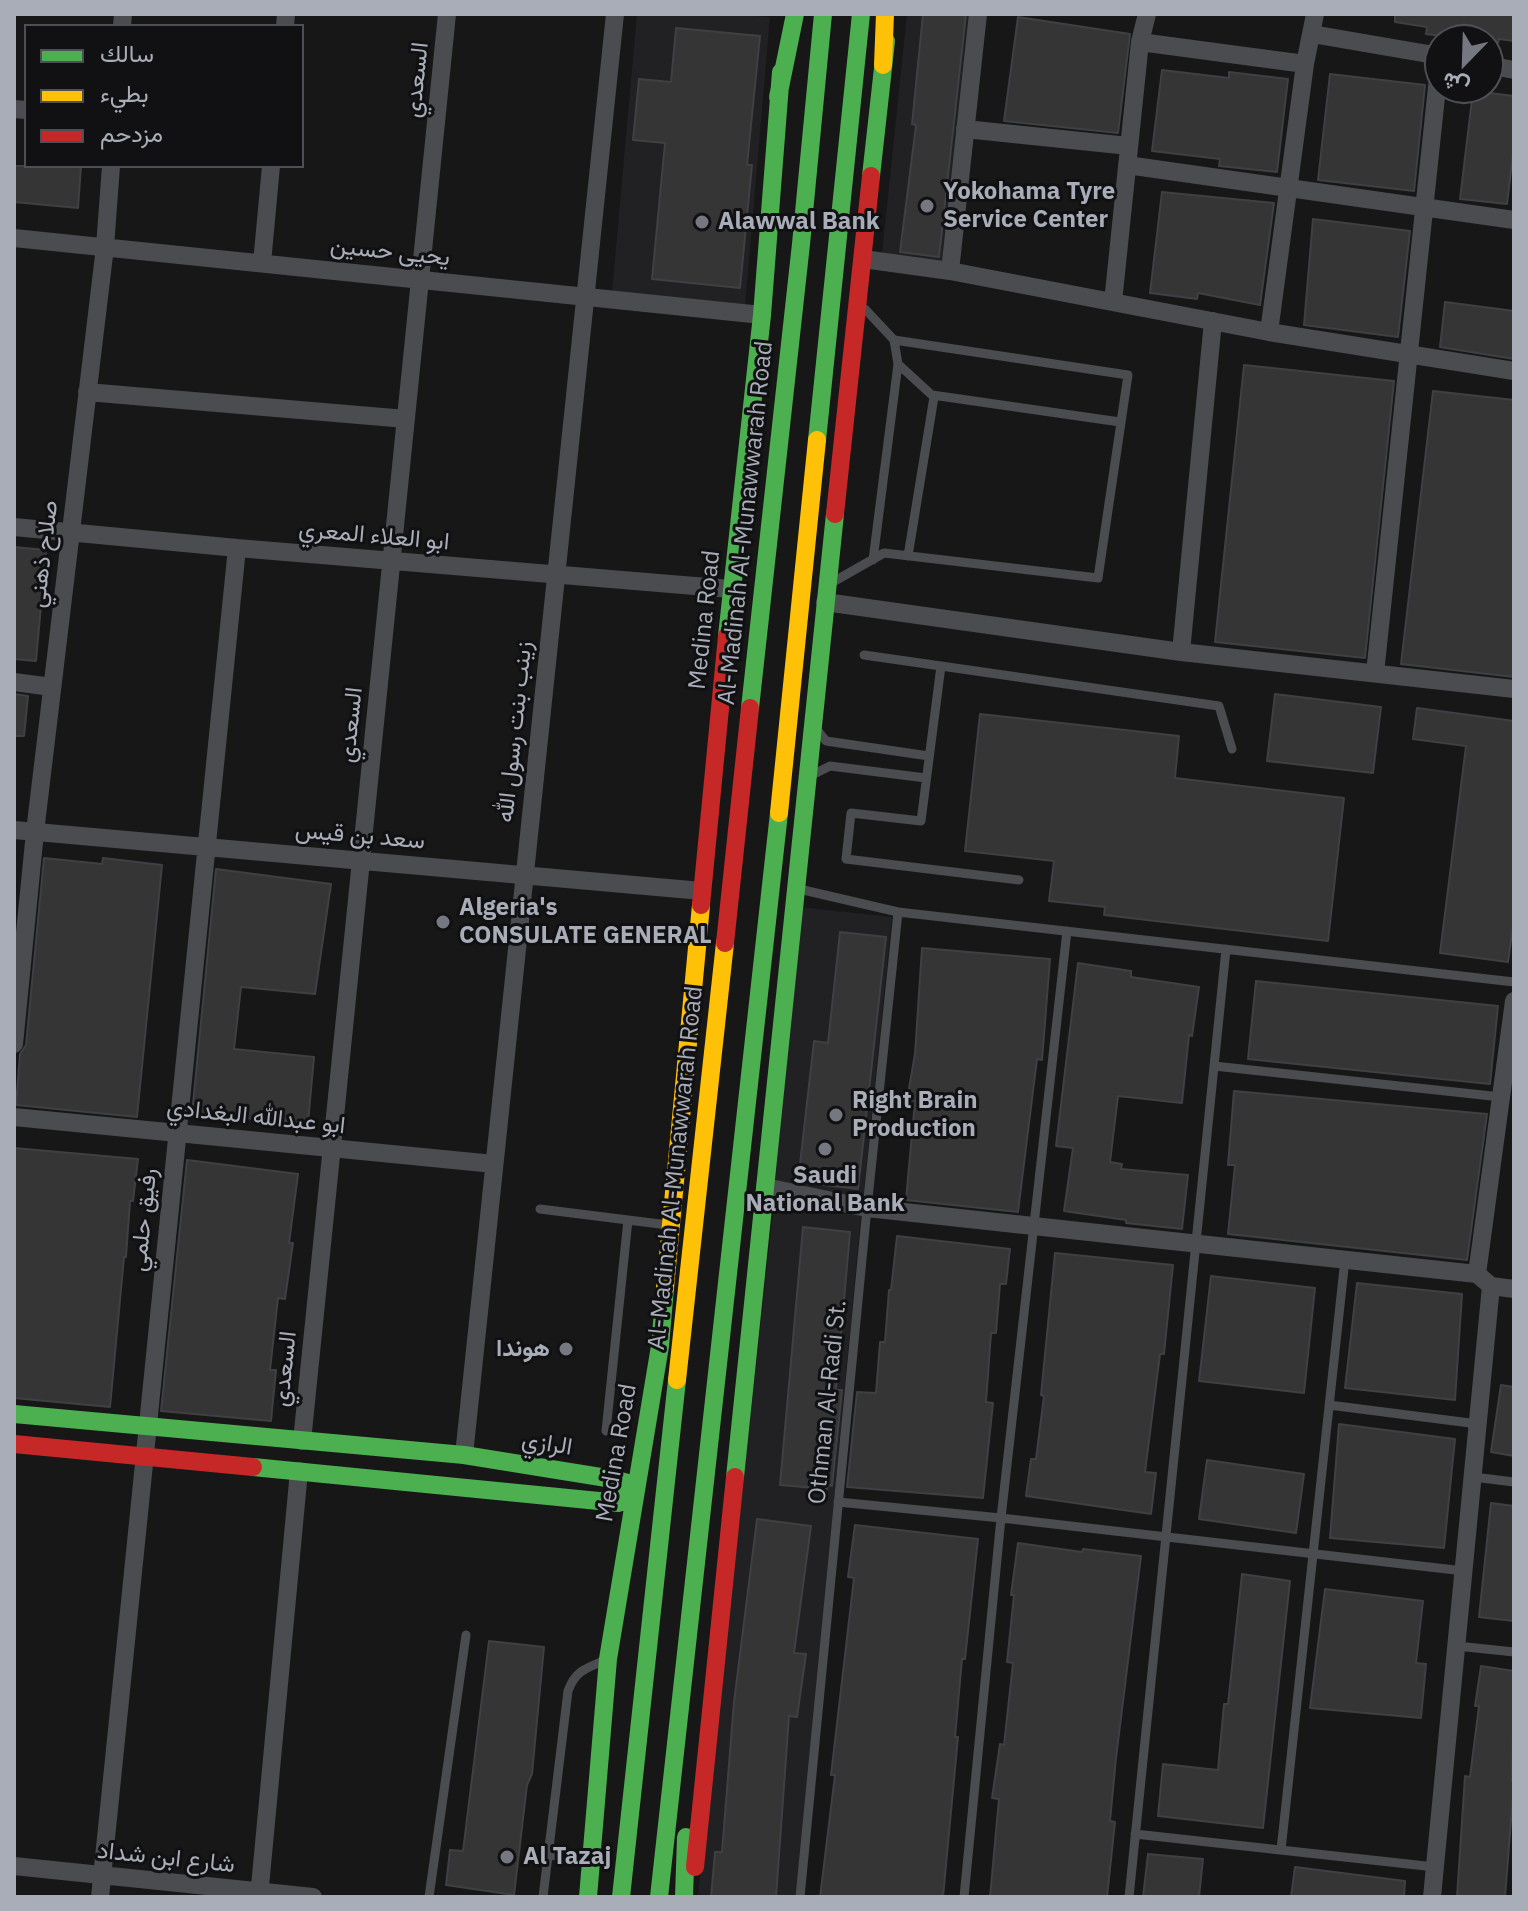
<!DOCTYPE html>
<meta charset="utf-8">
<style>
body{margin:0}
#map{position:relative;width:1528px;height:1911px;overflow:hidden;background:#171717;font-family:"IBM Plex Sans",Vazirmatn,sans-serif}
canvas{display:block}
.frame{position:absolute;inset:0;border:16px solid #a8adb8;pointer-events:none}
.legend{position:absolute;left:24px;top:24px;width:280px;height:144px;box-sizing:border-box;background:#111113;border:2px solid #4d4f55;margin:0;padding:10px 14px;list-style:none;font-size:24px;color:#a8adb8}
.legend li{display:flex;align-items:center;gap:16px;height:40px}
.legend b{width:40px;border:2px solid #4d4f55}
.north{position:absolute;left:1424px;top:24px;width:80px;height:80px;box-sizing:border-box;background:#111113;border:2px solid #4d4f55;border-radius:50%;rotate:203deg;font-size:22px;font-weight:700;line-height:32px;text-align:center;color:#a8adb8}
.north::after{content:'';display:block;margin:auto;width:28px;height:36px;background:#757880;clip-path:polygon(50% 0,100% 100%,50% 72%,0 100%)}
</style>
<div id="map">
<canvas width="1528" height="1911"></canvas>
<div class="frame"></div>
<ul class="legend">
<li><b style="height:10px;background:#4caf50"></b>سالك</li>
<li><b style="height:10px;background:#ffc107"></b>بطيء</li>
<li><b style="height:10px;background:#c62828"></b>مزدحم</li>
</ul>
<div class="north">ش</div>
</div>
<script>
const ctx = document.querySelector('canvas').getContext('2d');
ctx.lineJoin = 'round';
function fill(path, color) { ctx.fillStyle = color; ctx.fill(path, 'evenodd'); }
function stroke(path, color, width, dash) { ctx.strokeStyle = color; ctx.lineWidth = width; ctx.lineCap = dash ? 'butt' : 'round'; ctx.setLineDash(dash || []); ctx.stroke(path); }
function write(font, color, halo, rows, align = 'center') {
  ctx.font = font + ' "IBM Plex Sans",Vazirmatn,sans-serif'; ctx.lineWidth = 6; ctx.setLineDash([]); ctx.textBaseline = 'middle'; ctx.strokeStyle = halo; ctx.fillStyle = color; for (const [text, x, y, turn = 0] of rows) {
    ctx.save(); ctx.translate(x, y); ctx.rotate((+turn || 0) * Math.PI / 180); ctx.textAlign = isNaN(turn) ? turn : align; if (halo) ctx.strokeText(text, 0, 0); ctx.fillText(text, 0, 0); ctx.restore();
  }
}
fill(new Path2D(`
 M637,14h84l49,3 -25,289 -133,-14z
 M907,14h65l-26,252 -64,-13z
 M799,907l93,10 -29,283 -93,-10z
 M773,1211l88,3 -64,683h-99z`), '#212123');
const building = new Path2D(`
 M923,14h43l-27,243 -39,-5 16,-127 -4,-1z
 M1395,14h119v27l-15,-2 -1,4 -72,-9 1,-7 -32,-5z
 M1018,17l112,17 -12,99 -114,-12z
 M676,28l84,8 -13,129h5l-12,123 -88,-9 13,-136 -32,-3 6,-61 32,3z
 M1162,70l67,8v-6l59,7 -11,93 -58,-6 1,-7 -68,-8z
 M1330,74l95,11 -11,106 -96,-11z
 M1473,91l41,5v50l-7,58 -47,-5z
 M14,166h67l-3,42 -64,-6z
 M1162,192l112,11 -14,102 -62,-12 -1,6 -47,-6z
 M1313,219l97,12 -12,106 -94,-12z
 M1445,302l69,9v48l-74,-12z
 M1244,365l150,16 -29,277 -150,-16z
 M1433,391l81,9v277l-113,-13z
 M14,547l32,3 -10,111 -22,-2z
 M14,694l14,2 -4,40h-10z
 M1275,694l106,13 -8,66 -106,-12z
 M1417,708l97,13v198l-6,43 -68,-9 26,-207 -53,-7z
 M980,714l199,22 -4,42 169,20 -16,143 -224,-26 1,-8 -56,-6 5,-40 -89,-10z
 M44,858l58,6 1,-6 59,7 -25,252 -121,-12 4,-51 6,-9z
 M216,869l115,15 -16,110 -74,-7 -7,62 80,8 -6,66 -116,-9z
 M840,932l46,5 -28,252 -60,-7 16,-141 14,2z
 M922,948l128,11 -8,101 -5,-1 -19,153 -112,-12 9,-99 -8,-1 8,-46z
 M1078,963l53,8v6l68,10 -7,49 -3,-1 -7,68 -64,-7 -8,66 12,2 -1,5 67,6 -6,54 -56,-6v-3l-62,-9 9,-63 -17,-2z
 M1256,981l242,25 -8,78 -242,-25z
 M1234,1091l253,23 -20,146 -239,-26 7,-69h-7z
 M14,1148l124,11 -5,42h-3l-4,56h-2l-14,150 -96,-9z
 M187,1160l111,14 -9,69h4l-8,56 -7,-1 -8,72h6l-5,51 -110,-10z
 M803,1227l47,5 -14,158h6l-10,96 -4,-1 -1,4 -47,-4z
 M897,1236l113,13 -4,35h-6l-4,49h-5l-5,69 7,1 -10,95 -136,-11 10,-95 19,1 4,-51h5l4,-52h2z
 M1055,1253l118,12 -9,89h-4l-15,118 11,1 -5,41 -125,-18 5,-37h5l8,-63 -3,-1z
 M1211,1276l104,12 -11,105 -105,-12z
 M1357,1283l105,11 -7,106 -110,-12z
 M1501,1385l13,2v69l-23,-4z
 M1339,1424l116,15 -11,109 -114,-10z
 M1207,1460l97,14 -8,59 -97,-14z
 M1491,1503l23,3v115l-35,-4z
 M757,1519l54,7 -17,127 12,1 -9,63 -8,-1 -13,181h-65l4,-45h7l12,-150z
 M855,1525l123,14 -13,120h-3l-7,78h3l-15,160h-123l15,-122h-4l23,-197 -6,-1z
 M1018,1543l64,9 1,-3 58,7 -25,202 -6,63 5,1 -8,75h-117l9,-98 -7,-1 8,-54 4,1 9,-82 -6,-1 7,-67h-3z
 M1242,1574l48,7 -27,247 -105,-12 5,-52 55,6 6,-66h4z
 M1325,1589l98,12 -7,62 10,1 -5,54 -111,-10z
 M489,1641l55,6 -12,127 -5,11 -13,110 -68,-10 4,-35 13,1z
 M1481,1666l33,5 -2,110 2,1 -9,115h-48l8,-121 5,1 9,-71h-4z
 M1148,1854l55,5 -4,38h-56z
 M1295,1867l110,14 -1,16h-113z`);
fill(building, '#353536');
stroke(building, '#3f4043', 2);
stroke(new Path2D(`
 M898,364l36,33 -26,159
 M932,395l188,27
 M873,560l25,-196 -4,-24
 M833,582l51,-29 214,25 30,-203 -234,-35 -29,-31
 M864,655l77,11 -20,155 -70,-8 -5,46 173,21
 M941,666l278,40 13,43
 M818,731l8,10 103,15
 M812,775l18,-9 96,12
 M799,889l99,23 616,70
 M1214,1066l287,31
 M540,1209l128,16
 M1329,1405l149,19
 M606,1431l22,-211
 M1473,1477l41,5
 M838,1502l163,16 463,53
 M1457,1646l57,6
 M1135,1834l300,33
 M1281,1850l64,-591
 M548,1855l41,4
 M429,1897l37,-262
 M543,1897l25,-206c7,-19 16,-22 33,-29
 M800,1897l67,-689 31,-296
 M964,1897l37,-379 66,-587
 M1129,1897l97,-948`), '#4b4c50', 9);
stroke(new Path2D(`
 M122,26l1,-12
 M285,26l1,-12
 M1312,34l128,22
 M1140,42l165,22
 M1488,65l26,5
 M14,109l12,1
 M965,129l164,17
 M1127,165l387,55
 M14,238l748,77
 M863,259l87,12 319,61 245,39
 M262,263l9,-97
 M950,271l28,-257
 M1113,302l27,-260 7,-28
 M1269,332l36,-268 10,-50
 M87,392l319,27
 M14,527l223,21 494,41
 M825,602l356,50 333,37
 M1181,652l32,-331
 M1375,673l65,-614
 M14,682l38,5
 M14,830l688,61
 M14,1044l21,-212 70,-585 6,-81
 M14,1117l480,47
 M765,1187l102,21 610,66 14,12 23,3
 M1477,1274l37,-273
 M302,1441l145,-1427
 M464,1455l151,-1441
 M14,1866l299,31
 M100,1897l137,-1349
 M259,1897l40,-426
 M1432,1897l59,-611`), '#4b4c50', 18);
stroke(new Path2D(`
 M778,97l17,-83
 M871,176l15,-135
 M817,440l44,-426
 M727,636l35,-321 19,-243
 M750,708l51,-464 22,-230
 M14,1414l450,41 149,24 22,6 -16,18 -366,-36
 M735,1477l100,-963
 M588,1897l20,-238 52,-313 5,-58
 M621,1897l56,-517
 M659,1897l120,-1084
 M684,1897l2,-60`), '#4caf50', 18);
stroke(new Path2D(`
 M883,65l2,-51
 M779,813l38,-373
 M665,1288l36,-383
 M677,1380l48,-437`), '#ffc107', 18);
stroke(new Path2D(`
 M835,514l36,-338
 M701,905l26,-269
 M725,943l25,-235
 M14,1444l239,23
 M695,1867l40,-390`), '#c62828', 18);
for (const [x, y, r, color] of [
 [927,206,8,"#757880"],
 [702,222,8,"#757880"],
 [443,922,8,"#757880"],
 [836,1115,8,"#757880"],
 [825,1149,8,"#757880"],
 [566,1349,8,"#757880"],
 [507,1857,8,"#757880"]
]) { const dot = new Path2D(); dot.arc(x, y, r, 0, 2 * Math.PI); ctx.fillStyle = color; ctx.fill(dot); stroke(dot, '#111113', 3); }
write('24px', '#a8adb8', '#111113', [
 ["السعدي",417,80,-84],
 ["يحيى حسين",390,252,6],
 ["Al-Madinah Al-Munawwarah Road",746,523,-84],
 ["ابو العلاء المعري",374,536,5],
 ["صلاح ذهني",44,554,-83],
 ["Medina Road",705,620,-84],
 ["السعدي",351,725,-84],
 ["زينب بنت رسول الله",515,732,-84],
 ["سعد بن قيس",360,836,5],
 ["ابو عبدالله البغدادي",256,1117,6],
 ["Al-Madinah Al-Munawwarah Road",676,1168,-84],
 ["رفيق حلمي",144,1220,-84],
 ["السعدي",285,1369,-84],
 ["Othman Al-Radi St.",828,1402,-84],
 ["الرازي",547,1444,9],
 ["Medina Road",617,1453,-80],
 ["شارع ابن شداد",166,1858,6]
]);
write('bold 24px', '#a8adb8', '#111113', [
 ["Yokohama Tyre",943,192],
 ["Service Center",943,220],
 ["Alawwal Bank",718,222],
 ["Algeria's",459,908],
 ["CONSULATE GENERAL",459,936],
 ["Right Brain",852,1101],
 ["Production",852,1129],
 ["Saudi",825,1176,"center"],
 ["National Bank",825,1204,"center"],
 ["هوندا",550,1349,"right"],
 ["Al Tazaj",523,1857]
], 'left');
</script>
